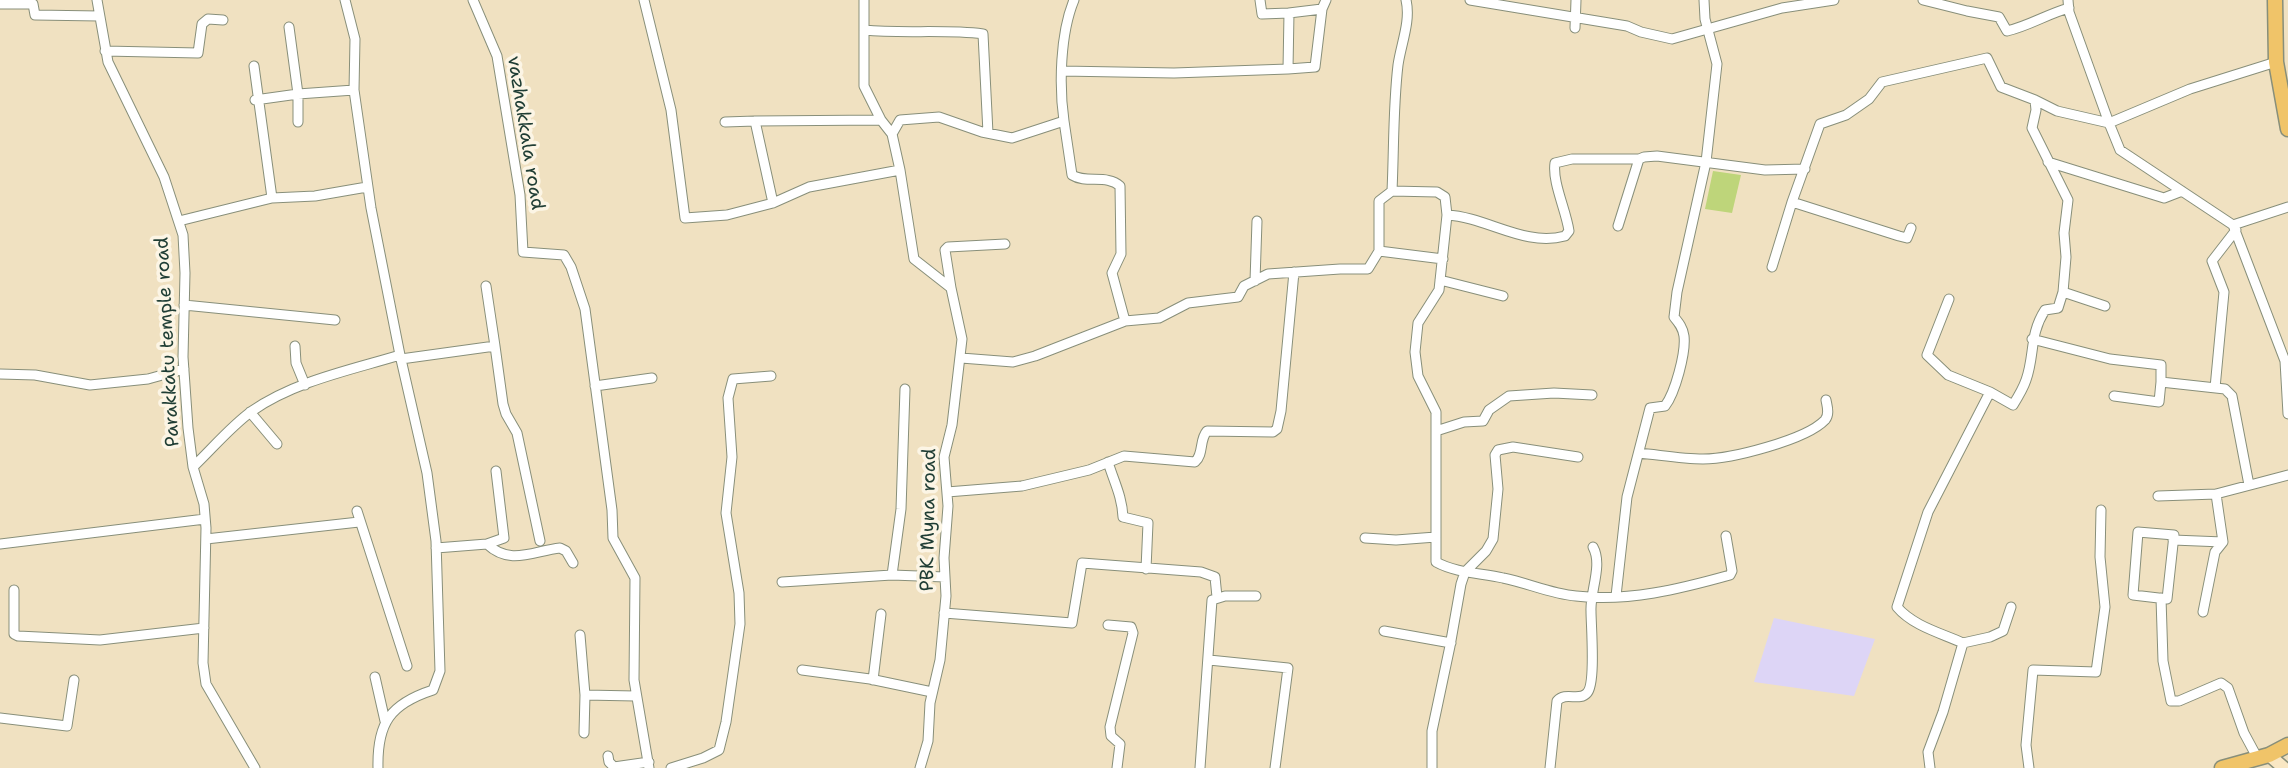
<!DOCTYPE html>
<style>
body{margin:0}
canvas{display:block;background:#f0e1c1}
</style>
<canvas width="2288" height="768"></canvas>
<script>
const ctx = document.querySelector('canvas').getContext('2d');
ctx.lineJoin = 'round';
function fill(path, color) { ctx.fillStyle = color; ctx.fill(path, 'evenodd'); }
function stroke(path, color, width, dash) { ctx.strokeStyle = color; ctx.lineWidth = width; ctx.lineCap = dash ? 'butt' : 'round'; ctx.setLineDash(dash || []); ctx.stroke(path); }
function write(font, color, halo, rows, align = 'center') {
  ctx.font = font + ' "Shantell Sans",sans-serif'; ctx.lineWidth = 7; ctx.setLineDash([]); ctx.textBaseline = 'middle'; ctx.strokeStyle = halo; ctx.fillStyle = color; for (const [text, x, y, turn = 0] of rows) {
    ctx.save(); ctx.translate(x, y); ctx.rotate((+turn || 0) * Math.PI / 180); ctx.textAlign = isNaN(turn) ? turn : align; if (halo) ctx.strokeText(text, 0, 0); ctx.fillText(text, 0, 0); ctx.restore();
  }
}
fill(new Path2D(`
 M1774,618l101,21 -21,57 -100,-14z`), '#ddd5f6');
fill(new Path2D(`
 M1713,171l28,4 -9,38 -27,-4z`), '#bed57a');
const minor = new Path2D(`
 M97,0l11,62 56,115 19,58 2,38 -2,84 5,71 5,39 11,37 2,24 -3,135 3,21 49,84
 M345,0l10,39 -1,51
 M473,0l24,56 23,139 3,57 41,3 7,12 14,42 27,201 1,28 22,40 -1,102 15,88
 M644,0l27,110 14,108 42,-3 46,-12 36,-16 91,-17
 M864,0v86l17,34 11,14 8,36 14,89 37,29 11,51 -10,86 -8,32 4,49 -4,52 2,38 -6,64 -10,43 -2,38 -8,27
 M1260,0l2,14 27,-1
 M1470,0l157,26 14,6 31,7 110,-31 52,-8
 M1923,0l44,11 32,6 8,14c22,-5 40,-17 62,-23
 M2068,0l1,12 40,111 81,-34 86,-27
 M0,4h33l2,11 64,1
 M289,27l9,67v28
 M1575,28l1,-28
 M864,30c40,4 80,-1 119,4l5,99
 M105,51l93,2 4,-29 6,-5 15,1
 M254,66l18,132
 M1288,69l27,-2 7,-58
 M1062,71l112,2 114,-4 1,-56 33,-4 4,-9
 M255,100l43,-6 56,-4 17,118 29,147 27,118 9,68 4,130 -7,19c-43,14 -56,33 -55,78
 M1064,121l8,54c14,9 35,-1 48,11l1,68 -9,19 13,48
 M725,122l30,-1
 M892,134l8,-14 39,-3 43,15 30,6 52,-17c-5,-35 -4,-87 10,-121
 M2048,162l116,36 18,-7
 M1392,191c2,-42 1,-84 6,-126 3,-21 13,-44 8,-65
 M773,203l-18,-82 126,-1
 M1447,215c40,2 77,32 118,21l4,-5c-3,-21 -17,-49 -14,-68l17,-4h67
 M179,221l93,-23 43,-2 52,-9
 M2233,225l55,-18
 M1618,226l21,-67 5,-2 13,-1 108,14 40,-1
 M1911,228l-4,10 -8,-2 -107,-34 28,-78 26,-9 23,-16 13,-17 105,-24 14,29 34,13 22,11 52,12 11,27 113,75 52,136 3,53
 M1379,251v-50l13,-10 45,1 8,5 2,18 -8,75 -21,33 -3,29 3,24 18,36v150c20,11 45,11 67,16 25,5 48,16 73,18 52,6 104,-7 154,-21l2,-4 -6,-35
 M1772,267l20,-65
 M1440,280l63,16
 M1255,281l2,-60
 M951,288l-6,-38 3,-3 57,-3
 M2063,292l42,14
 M1949,299l-22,56 21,20 42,17 -62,120 -31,95c16,19 44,26 66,36
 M184,305l151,15
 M2032,339l78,20 51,6v17l64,7 7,7 17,89
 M295,346l1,17 9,22
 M495,346l8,58 3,10 11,19 23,108
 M961,358l52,4 22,-6 90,-35 34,-3 29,-15 50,-6 6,-11 24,-12 72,-5h28l11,-18 64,8
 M401,359l94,-13 -9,-60
 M0,374l35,1 55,10 58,-6 36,-10
 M595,386l57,-8
 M2215,388l9,-96 -12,-31 24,-31
 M1990,392l23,13c5,-8 10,-16 13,-25 9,-25 3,-45 19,-70l13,-2 5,-16 3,-35 -2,-24 4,-33 -36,-72 4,-18 -1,-10
 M2114,396l45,6 2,-20
 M250,412l27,32
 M1436,431l28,-9 19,-1 6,-11 20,-14 45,-3 38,2
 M1639,453c21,2 43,6 64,6 28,0 103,-19 122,-39 5,-6 2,-14 1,-20
 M1108,462c6,20 14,34 15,55l25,6 -2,46
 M193,467c19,-18 38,-41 59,-56 43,-30 99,-41 148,-56
 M947,492l75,-6 67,-16 35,-14 71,6c9,-8 4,-22 12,-31l66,1 4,-3 4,-18 13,-139
 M2158,496l58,-2 72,-19
 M357,511l50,155
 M2138,532l36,3 -7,64 -34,-4z
 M1365,538l31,2 40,-3
 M206,539l153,-17
 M2173,540l50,2
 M0,544l205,-25
 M487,544c23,22 46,7 73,4l6,3 7,12
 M436,548l51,-4 17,-6 -8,-67
 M892,575l9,-66 4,-120
 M782,582l110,-7 53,2
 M14,590v44l4,2 82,4 104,-12
 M1616,596l11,-99 21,-81 2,-8 15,-2c10,-13 21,-53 19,-70 -1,-8 -5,-13 -10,-19l3,-25 29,-130 11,-98 -12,-45 -1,-19
 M2161,598l2,63 8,40h8l42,-18 7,5 16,45 14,26
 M2203,612l12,-60 8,-10 -7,-48
 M944,613l128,10 10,-60 119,9 14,5 2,20
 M1108,625l23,2 2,6 -23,94 1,9 9,8 -3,24
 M1384,631l67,12
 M580,635l5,60 -1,38
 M1209,660l79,8 -13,100
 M802,670l68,9 62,13
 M375,677l10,44
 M873,680l8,-66
 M585,695l50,1
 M0,718l67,8 7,-46
 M608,756l1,6 5,5 35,-5
 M671,768l32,-10 16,-8 7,-28 14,-98 -1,-31 -13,-80 6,-56 -4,-59 5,-19 38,-3
 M1200,768l12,-168 13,-4h31
 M1432,768v-37l18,-85 11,-62 4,-12 21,-21 7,-12 5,-50 -3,-34 3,-5 15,-3 65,10
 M1550,768l7,-67c9,-10 22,1 30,-8 9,-9 4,-67 4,-82 -1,-20 12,-46 2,-64
 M1930,768l-2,-16 15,-40 20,-69 27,-6 13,-6 8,-24
 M2029,768l-3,-23 7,-75 63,2 9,-65 -5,-50 1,-47`);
const secondary = new Path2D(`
 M2269,755l15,13`);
const primary = new Path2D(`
 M2275,0l1,62 12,67
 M2222,768l47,-13 19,-10`);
stroke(minor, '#888f7a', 11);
stroke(secondary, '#888f7a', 15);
stroke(primary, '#888f7a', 17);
stroke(minor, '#fff', 9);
stroke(secondary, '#f9e7c3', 12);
stroke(primary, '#f0c469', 14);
write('19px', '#1f3d34', '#fcf5e5', [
 ["vazhakkala road",525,133,81],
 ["Parakkatu temple road",168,342,-93],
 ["PBK Myna road",929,520,-89]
]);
</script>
